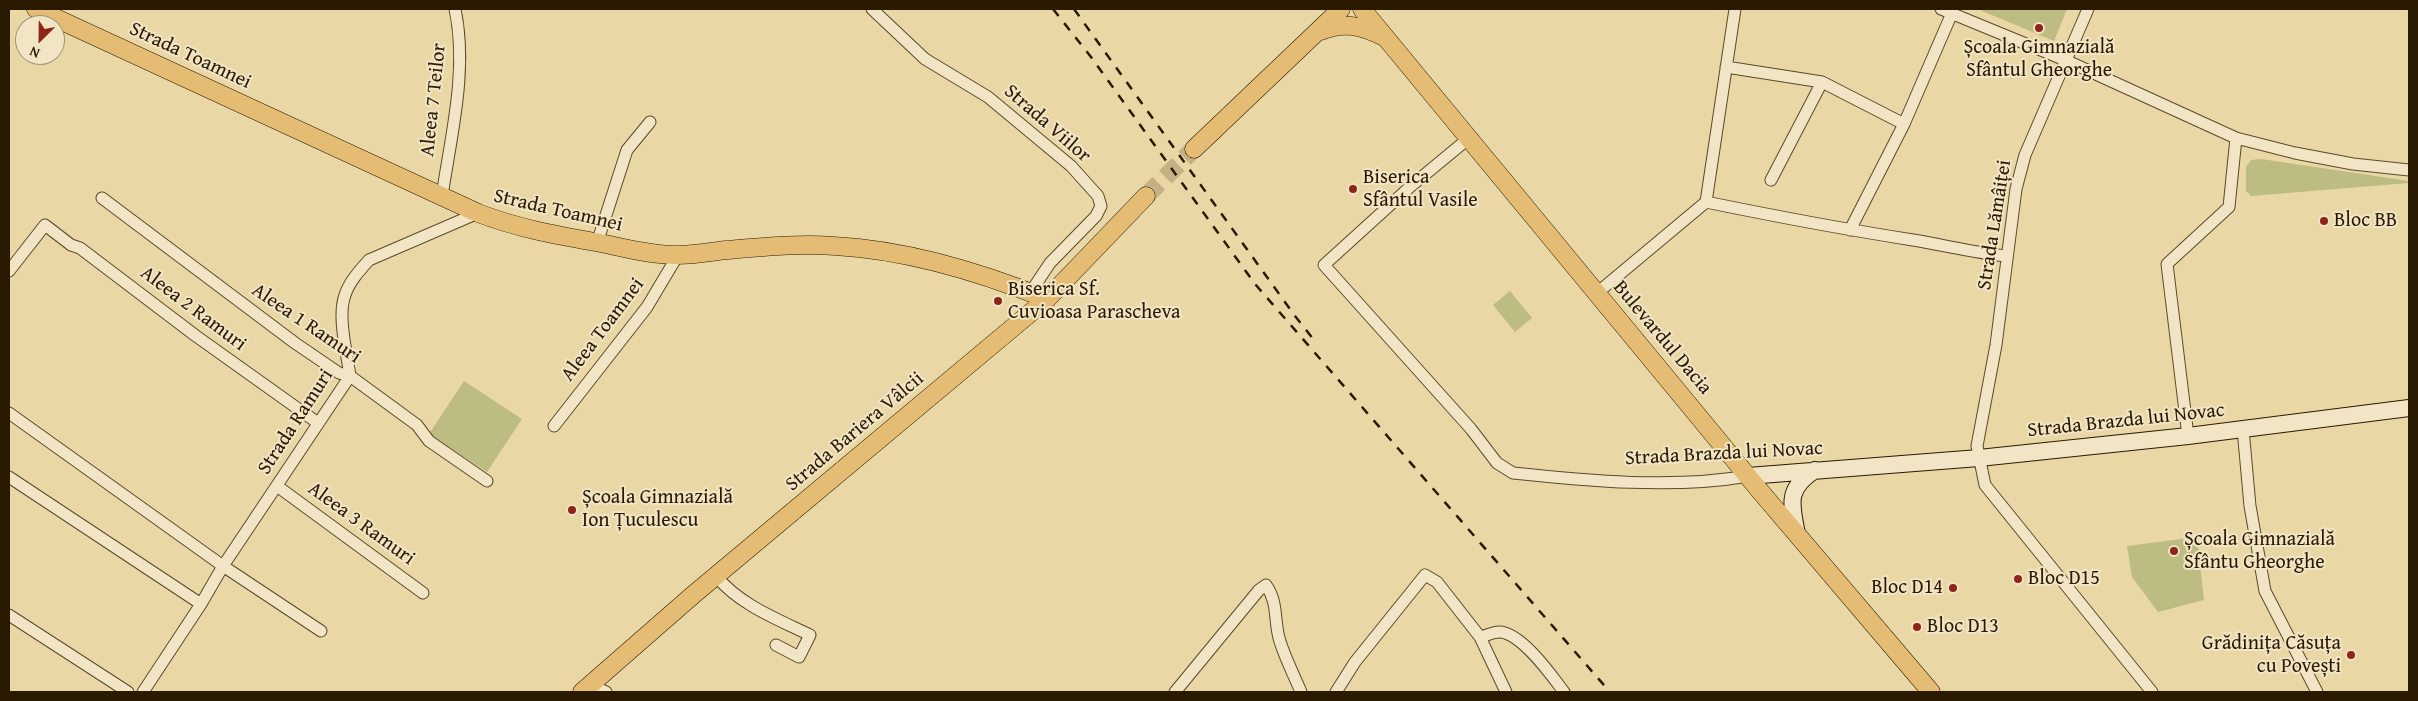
<!DOCTYPE html>
<meta charset="utf-8">
<style>
body{margin:0}
#map{position:relative;width:2418px;height:701px;overflow:hidden;background:#ead7a6;font-family:"Gentium Book Plus",serif}
canvas{display:block}
.frame{position:absolute;inset:0;border:10px solid #2b1a02;pointer-events:none}
.north{position:absolute;left:15px;top:15px;width:50px;height:50px;box-sizing:border-box;background:#f1e5c5;border:1px solid #a29477;border-radius:50%;rotate:203deg;font-size:14px;font-weight:700;line-height:20px;text-align:center;color:#2b1a02}
.north::after{content:'';display:block;margin:auto;width:18px;height:22px;background:#8f2418;clip-path:polygon(50% 0,100% 100%,50% 72%,0 100%)}
</style>
<div id="map">
<canvas width="2418" height="701"></canvas>
<div class="frame"></div>
<div class="north">N</div>
</div>
<script>
const ctx = document.querySelector('canvas').getContext('2d');
ctx.lineJoin = 'round';
function fill(path, color) { ctx.fillStyle = color; ctx.fill(path, 'evenodd'); }
function stroke(path, color, width, dash) { ctx.strokeStyle = color; ctx.lineWidth = width; ctx.lineCap = dash ? 'butt' : 'round'; ctx.setLineDash(dash || []); ctx.stroke(path); }
function write(font, color, halo, rows, align = 'center') {
  ctx.font = font + ' "Gentium Book Plus",serif'; ctx.lineWidth = 4; ctx.setLineDash([]); ctx.textBaseline = 'middle'; ctx.strokeStyle = halo; ctx.fillStyle = color; for (const [text, x, y, turn = 0] of rows) {
    ctx.save(); ctx.translate(x, y); ctx.rotate((+turn || 0) * Math.PI / 180); ctx.textAlign = isNaN(turn) ? turn : align; if (halo) ctx.strokeText(text, 0, 0); ctx.fillText(text, 0, 0); ctx.restore();
  }
}
fill(new Path2D(`
 M1983,9h84l-13,32 -72,-30z
 M2261,159l148,22v2l-158,13 -5,-5v-24l5,-7z
 M1510,291l22,27 -17,14 -22,-27z
 M464,381l58,38 -35,53 -58,-38z
 M2197,537l7,63 -46,12 -26,-35 -5,-31z`), '#bdbc82');
stroke(new Path2D(`
 M1146,196l48,-47`), '#c4b185', 18, [18, 9]);
const street = new Path2D(`
 M872,9l53,50 63,38 83,69 27,30 3,10 -5,10 -46,47 -20,30
 M1941,9l124,51 171,78 59,15 58,11 56,6
 M2088,9l-63,146 -9,34 -20,156 -19,101 8,39 167,207
 M1726,67l96,15 82,42
 M1469,138l-58,48 -87,79 147,164 26,34 16,10c75,8 161,16 235,3
 M1771,180l51,-98
 M442,196c9,-61 26,-126 13,-187
 M102,198l193,145 44,30 11,3 67,49 12,16 58,40
 M1706,202c68,14 137,27 207,38 31,5 62,13 94,16
 M1850,230l54,-106 48,-111
 M597,243l30,-93 23,-28
 M9,271l36,-46 26,20 9,3 116,88 122,87
 M1597,293l109,-91 29,-193
 M9,413l214,153 98,65
 M554,426l93,-119 31,-52
 M2243,429l7,77 15,85 52,101
 M2188,436l-21,-172 62,-57 7,-69
 M9,477l192,127
 M277,486l146,107
 M716,576c24,29 61,43 94,59l-11,22 -23,-12
 M9,615l119,77
 M1480,637c6,-1 13,-5 19,-5 22,0 53,44 65,60
 M591,685l15,7
 M143,692l58,-88 22,-38 127,-190c-3,-23 -13,-60 -5,-81 4,-13 15,-25 24,-35l109,-47
 M1175,692l84,-102 7,-5c12,17 8,34 13,53 5,18 15,37 22,54
 M1336,692l19,-30 70,-87 12,7 43,55 26,55`);
const secondary = new Path2D(`
 M1748,476l231,-18 209,-22 221,-28
 M1797,534c-6,-31 -11,-45 18,-64`);
const primary = new Path2D(`
 M36,9l442,204c39,15 77,22 117,29 27,5 54,13 82,13 16,0 33,-3 49,-5 36,-3 73,-7 109,-4 72,4 145,26 212,53
 M1362,9l398,482 171,201
 M1321,31c23,-10 41,-5 63,6
 M1194,149l147,-140
 M582,692l111,-97 354,-296 99,-103`);
stroke(street, '#5b492b', 13);
stroke(secondary, '#2b1a02', 18);
stroke(primary, '#2b1a02', 19);
stroke(street, '#f1e5c5', 11);
stroke(secondary, '#f1e5c5', 16);
stroke(primary, '#e5bc73', 18);
stroke(new Path2D(`
 M1053,9l38,48 164,227 355,408
 M1074,9l221,307 19,24`), '#2b1a02', 2.5, [9, 9]);
for (const [x, y, r, color] of [
 [2039,28,5,"#8f2418"],
 [1353,189,5,"#8f2418"],
 [2324,221,5,"#8f2418"],
 [998,301,5,"#8f2418"],
 [572,510,5,"#8f2418"],
 [2174,551,5,"#8f2418"],
 [2018,579,5,"#8f2418"],
 [1953,588,5,"#8f2418"],
 [1917,627,5,"#8f2418"],
 [2351,655,5,"#8f2418"]
]) { const dot = new Path2D(); dot.arc(x, y, r, 0, 2 * Math.PI); ctx.fillStyle = color; ctx.fill(dot); stroke(dot, '#f1e5c5', 2); }
write('20px', '#2b1a02', '#f1e5c5', [
 ["Școala Gimnazială",2039,48,"center"],
 ["Sfântul Gheorghe",2039,71,"center"],
 ["Biserica",1363,178],
 ["Sfântul Vasile",1363,201],
 ["Bloc BB",2334,221],
 ["Biserica Sf.",1008,290],
 ["Cuvioasa Parascheva",1008,313],
 ["Școala Gimnazială",582,498],
 ["Ion Țuculescu",582,521],
 ["Școala Gimnazială",2184,540],
 ["Sfântu Gheorghe",2184,563],
 ["Bloc D15",2028,579],
 ["Bloc D14",1943,588,"right"],
 ["Bloc D13",1927,627],
 ["Grădinița Căsuța",2341,644,"right"],
 ["cu Povești",2341,667,"right"]
], 'left');
write('20px', '#2b1a02', '#f1e5c5', [
 ["Strada Toamnei",190,56,25],
 ["Aleea 7 Teilor",434,100,-84],
 ["Strada Viilor",1047,124,41],
 ["Strada Toamnei",558,211,13],
 ["Strada Lămâiței",1995,225,-81],
 ["Aleea 2 Ramuri",193,309,37],
 ["Aleea 1 Ramuri",306,324,34],
 ["Aleea Toamnei",603,330,-53],
 ["Bulevardul Dacia",1662,338,50],
 ["Strada Brazda lui Novac",2126,421,-6],
 ["Strada Ramuri",296,422,-57],
 ["Strada Bariera Vâlcii",855,432,-40],
 ["Strada Brazda lui Novac",1724,454,-3],
 ["Aleea 3 Ramuri",361,524,36]
]);
</script>
